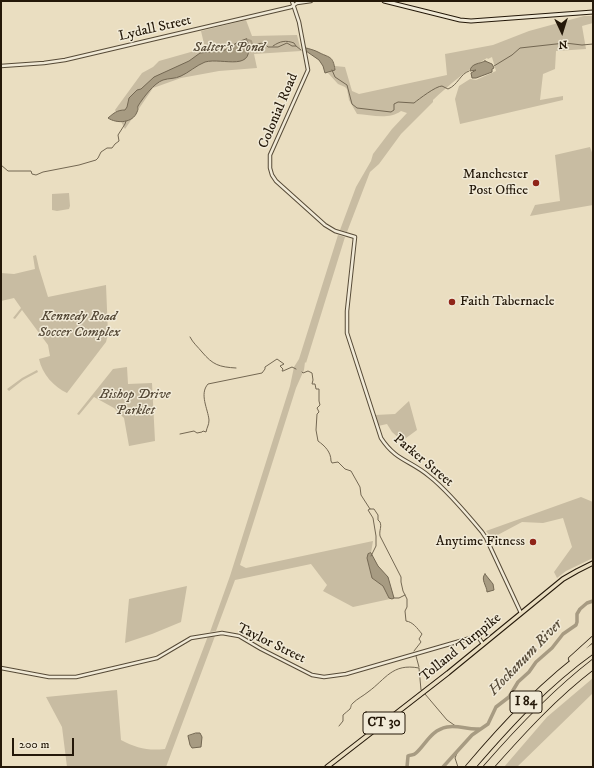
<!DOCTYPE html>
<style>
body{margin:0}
#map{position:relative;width:594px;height:768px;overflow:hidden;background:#eadec1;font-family:"IM FELL DW Pica",serif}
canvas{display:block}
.frame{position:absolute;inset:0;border:2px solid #241809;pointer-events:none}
.north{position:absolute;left:542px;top:12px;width:40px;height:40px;-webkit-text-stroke:3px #f1ead7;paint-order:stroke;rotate:176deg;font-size:11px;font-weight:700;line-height:16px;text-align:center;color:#241809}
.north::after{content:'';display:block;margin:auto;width:14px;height:18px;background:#241809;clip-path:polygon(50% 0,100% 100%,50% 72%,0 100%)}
.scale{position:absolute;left:12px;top:738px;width:62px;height:18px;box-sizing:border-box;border:2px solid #241809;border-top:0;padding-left:5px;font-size:12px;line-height:14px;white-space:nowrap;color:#241809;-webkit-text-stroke:3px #f1ead7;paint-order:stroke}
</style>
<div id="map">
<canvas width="594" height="768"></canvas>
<div class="frame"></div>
<div class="north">N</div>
<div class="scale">200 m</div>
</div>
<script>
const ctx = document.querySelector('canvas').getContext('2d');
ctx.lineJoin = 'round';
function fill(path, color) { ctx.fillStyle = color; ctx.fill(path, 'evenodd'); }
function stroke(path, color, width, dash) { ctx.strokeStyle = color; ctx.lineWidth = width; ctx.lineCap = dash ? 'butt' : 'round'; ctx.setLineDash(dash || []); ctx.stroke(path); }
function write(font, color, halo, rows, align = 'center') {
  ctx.font = font + ' "IM FELL DW Pica",serif'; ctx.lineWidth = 3; ctx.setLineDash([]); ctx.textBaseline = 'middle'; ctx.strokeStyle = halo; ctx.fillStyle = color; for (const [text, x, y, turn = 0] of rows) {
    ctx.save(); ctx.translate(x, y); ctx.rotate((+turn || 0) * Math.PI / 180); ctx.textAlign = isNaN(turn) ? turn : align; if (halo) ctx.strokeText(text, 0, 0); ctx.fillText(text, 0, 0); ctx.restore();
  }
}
fill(new Path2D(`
 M584,16h9v7l-11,3 4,23 -30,2 -1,18 -12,5 -3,26 23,-4v4l-103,24 -5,-25 4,-13 11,-7 6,1 20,-9 -4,-14 -4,2 -1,-1c-20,12 -37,26 -54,42v2l-32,32 -22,30 -9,8 -23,60 -7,-2 16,-43 15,-26 2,-7 19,-25 15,-16 -6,-2c-12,9 -30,4 -44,3l-8,-14 -2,-11 -2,-2 -7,-3 -10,-11 7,-3v-4l10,1 7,24 7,3 88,-19 -2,-21 48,-9 36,-14z
 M246,20l6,16 45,-1 4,16 -47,3 3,14 -38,3 -38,7 -28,10 -28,41 -10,-19 27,-37 11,-6 6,-6 46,-13 -4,-17z
 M590,147l3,8v50l-63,11 5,-11 25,-4 -5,-46z
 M69,193l1,13 -1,3 -12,2 -5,-1v-16z
 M338,235l7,2 -39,126 -1,-1 -1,8 -8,18 -56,177 6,3 127,-27 -2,12 -3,1 -1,4 5,20 11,8 7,13 -37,8 -30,-16 4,-6 -16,-21 -76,16 -19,51 -6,1 20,-56 60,-190 4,-19 5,-8z
 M36,255l3,13 9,29 58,-12 2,49 -2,8 -39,51c-13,-6 -25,-19 -28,-34l11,-3 -2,-11 -26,-35 -7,9 -2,-1 8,-10 -7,-10 -13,3v-28l13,1 21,-5 -2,-13z
 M127,367l1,17 24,-1 3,58 -26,5 -5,-28 -10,-10 -20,-11 -15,18 -2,-1 36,-45z
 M37,370l1,2 -15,8 -14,11 -2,-2 15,-11z
 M409,401l8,29 -15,11 -10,-9 -5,-8 -9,2 -3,-11 20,-1z
 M581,497l12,5v56l-27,13 -9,7 -3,-6 18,-25 -9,-29 -20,5 -21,-1 -30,16 -6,-7z
 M187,586l-6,36 -29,12 -27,9 4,-44z
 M208,636h7l-49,131h-99l-5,-40 -16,-30 71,-7 4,50c15,8 27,11 44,9z
 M593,678v15l-76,74h-13l43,-50z`), '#c8bca2');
const water = new Path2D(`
 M247,39c10,35 -24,18 -42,23 -8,3 -17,11 -24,14 -6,3 -12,2 -18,4 -9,3 -20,18 -25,26 -1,3 1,2 -1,6 -4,11 -20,12 -29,6 6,-5 9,-8 17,-8l2,-3 2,-9 8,-8 4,-1 13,-12 35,-16 11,-8 25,-3 13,-8z
 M306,48c4,1 8,2 12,4 11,6 15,3 17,18l-10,3 -2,-7 -4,-6 -13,-9z
 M485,61l7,3 2,4 -2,1v3l-16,6h-4l-1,-5 5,-3 -6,1c1,-8 10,-7 15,-10z
 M371,553l7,13 10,11 6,21 -2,1 -3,-1 -6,-12 -11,-8 -5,-20 1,-4z
 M485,574l8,10 1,6 -7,2c0,-6 -7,-13 -2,-18z
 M196,733h4l2,4 -1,10 -9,1 -2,-3 -2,-9z`);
fill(water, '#a79b82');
stroke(water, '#736752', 1);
stroke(new Path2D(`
 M252,44l2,1c6,-2 10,-3 14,2h10l9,-4 5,3h4l5,4
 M273,46c7,-5 13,-6 21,-3l2,3
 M494,66l18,-11 8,-7 45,-5 17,2 11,-1
 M332,70l3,7 12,8 5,19 5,4 34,4 3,-2v-6l4,-2 16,1c5,-4 22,-17 28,-17 2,1 4,2 6,3 10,-4 12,-15 21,-18
 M1,165l7,6h23l1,3 4,1 7,-3 36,-7 17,-5 2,-2 3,-6 6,-4h5l3,-4 4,-3 -1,-6 7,-11 1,-3
 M190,337c3,6 8,10 12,15 11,13 17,15 34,16
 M302,372l1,1 5,-2 4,2 1,7 -1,4h3l1,5h3v12l1,4 -3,3 2,4 -2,2 -1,16 2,11c7,5 13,11 13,20l1,2 6,-1 7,7 6,2 9,16 1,8 9,14h4l4,6v5l2,2c2,5 -1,8 0,14l21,41v5l2,9 4,8v8l-2,4 1,10c7,1 11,7 16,13l-3,5 2,3 -7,9
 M180,434l14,-3 3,2 5,-1 1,-1 3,1c1,-5 3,-7 3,-12 -1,-11 -10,-26 -1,-36l54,-11 3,-4v-2l12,-8 7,5 -4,2 3,3 -1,2h1l9,-4 4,2
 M370,509l-2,1 5,8 3,18v10l-5,10
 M394,598h5l6,-3
 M416,656l3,11
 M425,694l22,26 10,7
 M339,726l4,-5v-6c2,-2 5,-4 7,-6 2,-4 0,-3 3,-6 4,-4 10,-7 15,-11 18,-13 24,-29 51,-24l2,22 2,1
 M457,753l-2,5 3,9`), '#736752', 1);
stroke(new Path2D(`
 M248,40l3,1 1,3`), '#a79b82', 2);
stroke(new Path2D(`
 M407,767l1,-11c3,-2 5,0 8,-3 10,-9 15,-23 31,-26 12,-2 21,3 32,2
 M443,767l29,-32 16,-11 8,-17 13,-10 9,-15 11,-10 7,-10 16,-14 11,-14 13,-9 1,-3v-8l3,-5 7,-6 6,-2`), '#a79b82', 3.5);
const tertiary = new Path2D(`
 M292,1l7,21 9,48 -38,85v13l2,7 4,6 49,44 10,6 20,6 -8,74v22l34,105c15,23 29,22 48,38 18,14 38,38 53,56l4,6 35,75
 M1,66l43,-3 21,-3 226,-53 6,-4 14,-2
 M1,668l48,9h27l81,-19 34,-20 31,-5 17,3 22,13 51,26 12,2 22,-3 128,-37 5,1 4,6`);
const secondary = new Path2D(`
 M384,1l76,19 11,1 122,-9`);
const primary = new Path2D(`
 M327,767l121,-94 115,-94 14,-8 16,-8`);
const motorway = new Path2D(`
 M571,659l22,-20
 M468,767c38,-45 77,-86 125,-121
 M473,767c37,-43 74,-83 120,-116
 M486,767c33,-38 67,-74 107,-105
 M491,767c32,-36 64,-71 102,-100`);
stroke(tertiary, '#564a37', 4.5);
stroke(secondary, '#241809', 5);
stroke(primary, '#241809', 5.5);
stroke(motorway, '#241809', 6);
stroke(tertiary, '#f1ead7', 2.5);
stroke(secondary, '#f1ead7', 3);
stroke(primary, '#eadec1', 3.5);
stroke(motorway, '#eadec1', 4.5);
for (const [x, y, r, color] of [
 [536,183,4,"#8f2418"],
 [452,302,4,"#8f2418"],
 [533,542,4,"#8f2418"]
]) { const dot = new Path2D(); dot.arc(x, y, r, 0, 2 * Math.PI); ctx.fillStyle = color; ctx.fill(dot); stroke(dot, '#f1ead7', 1.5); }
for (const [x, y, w] of [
 [526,702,32],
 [384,723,42]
]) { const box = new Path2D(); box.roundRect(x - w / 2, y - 11, w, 22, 3); ctx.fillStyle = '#f1ead7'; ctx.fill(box); stroke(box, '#241809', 1); }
write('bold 13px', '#241809', null, [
 ["I 84",526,702],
 ["CT 30",384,723]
]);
write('14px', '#241809', '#f1ead7', [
 ["Lydall Street",155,29,-13],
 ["Colonial Road",279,111,-67],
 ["Parker Street",423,461,40],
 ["Taylor Street",271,644,26],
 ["Tolland Turnpike",461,648,-39]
]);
write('italic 14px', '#554937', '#f1ead7', [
 ["Salter's Pond",229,48],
 ["Kennedy Road",79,317],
 ["Soccer Complex",79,333],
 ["Bishop Drive",135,395],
 ["Parklet",135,411]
]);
write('14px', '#241809', '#f1ead7', [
 ["Manchester",528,175],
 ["Post Office",528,191],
 ["Faith Tabernacle",460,302,"left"],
 ["Anytime Fitness",525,542]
], 'right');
write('italic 15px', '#584c39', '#f1ead7', [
 ["Hockanum River",526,658,-46]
]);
</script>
